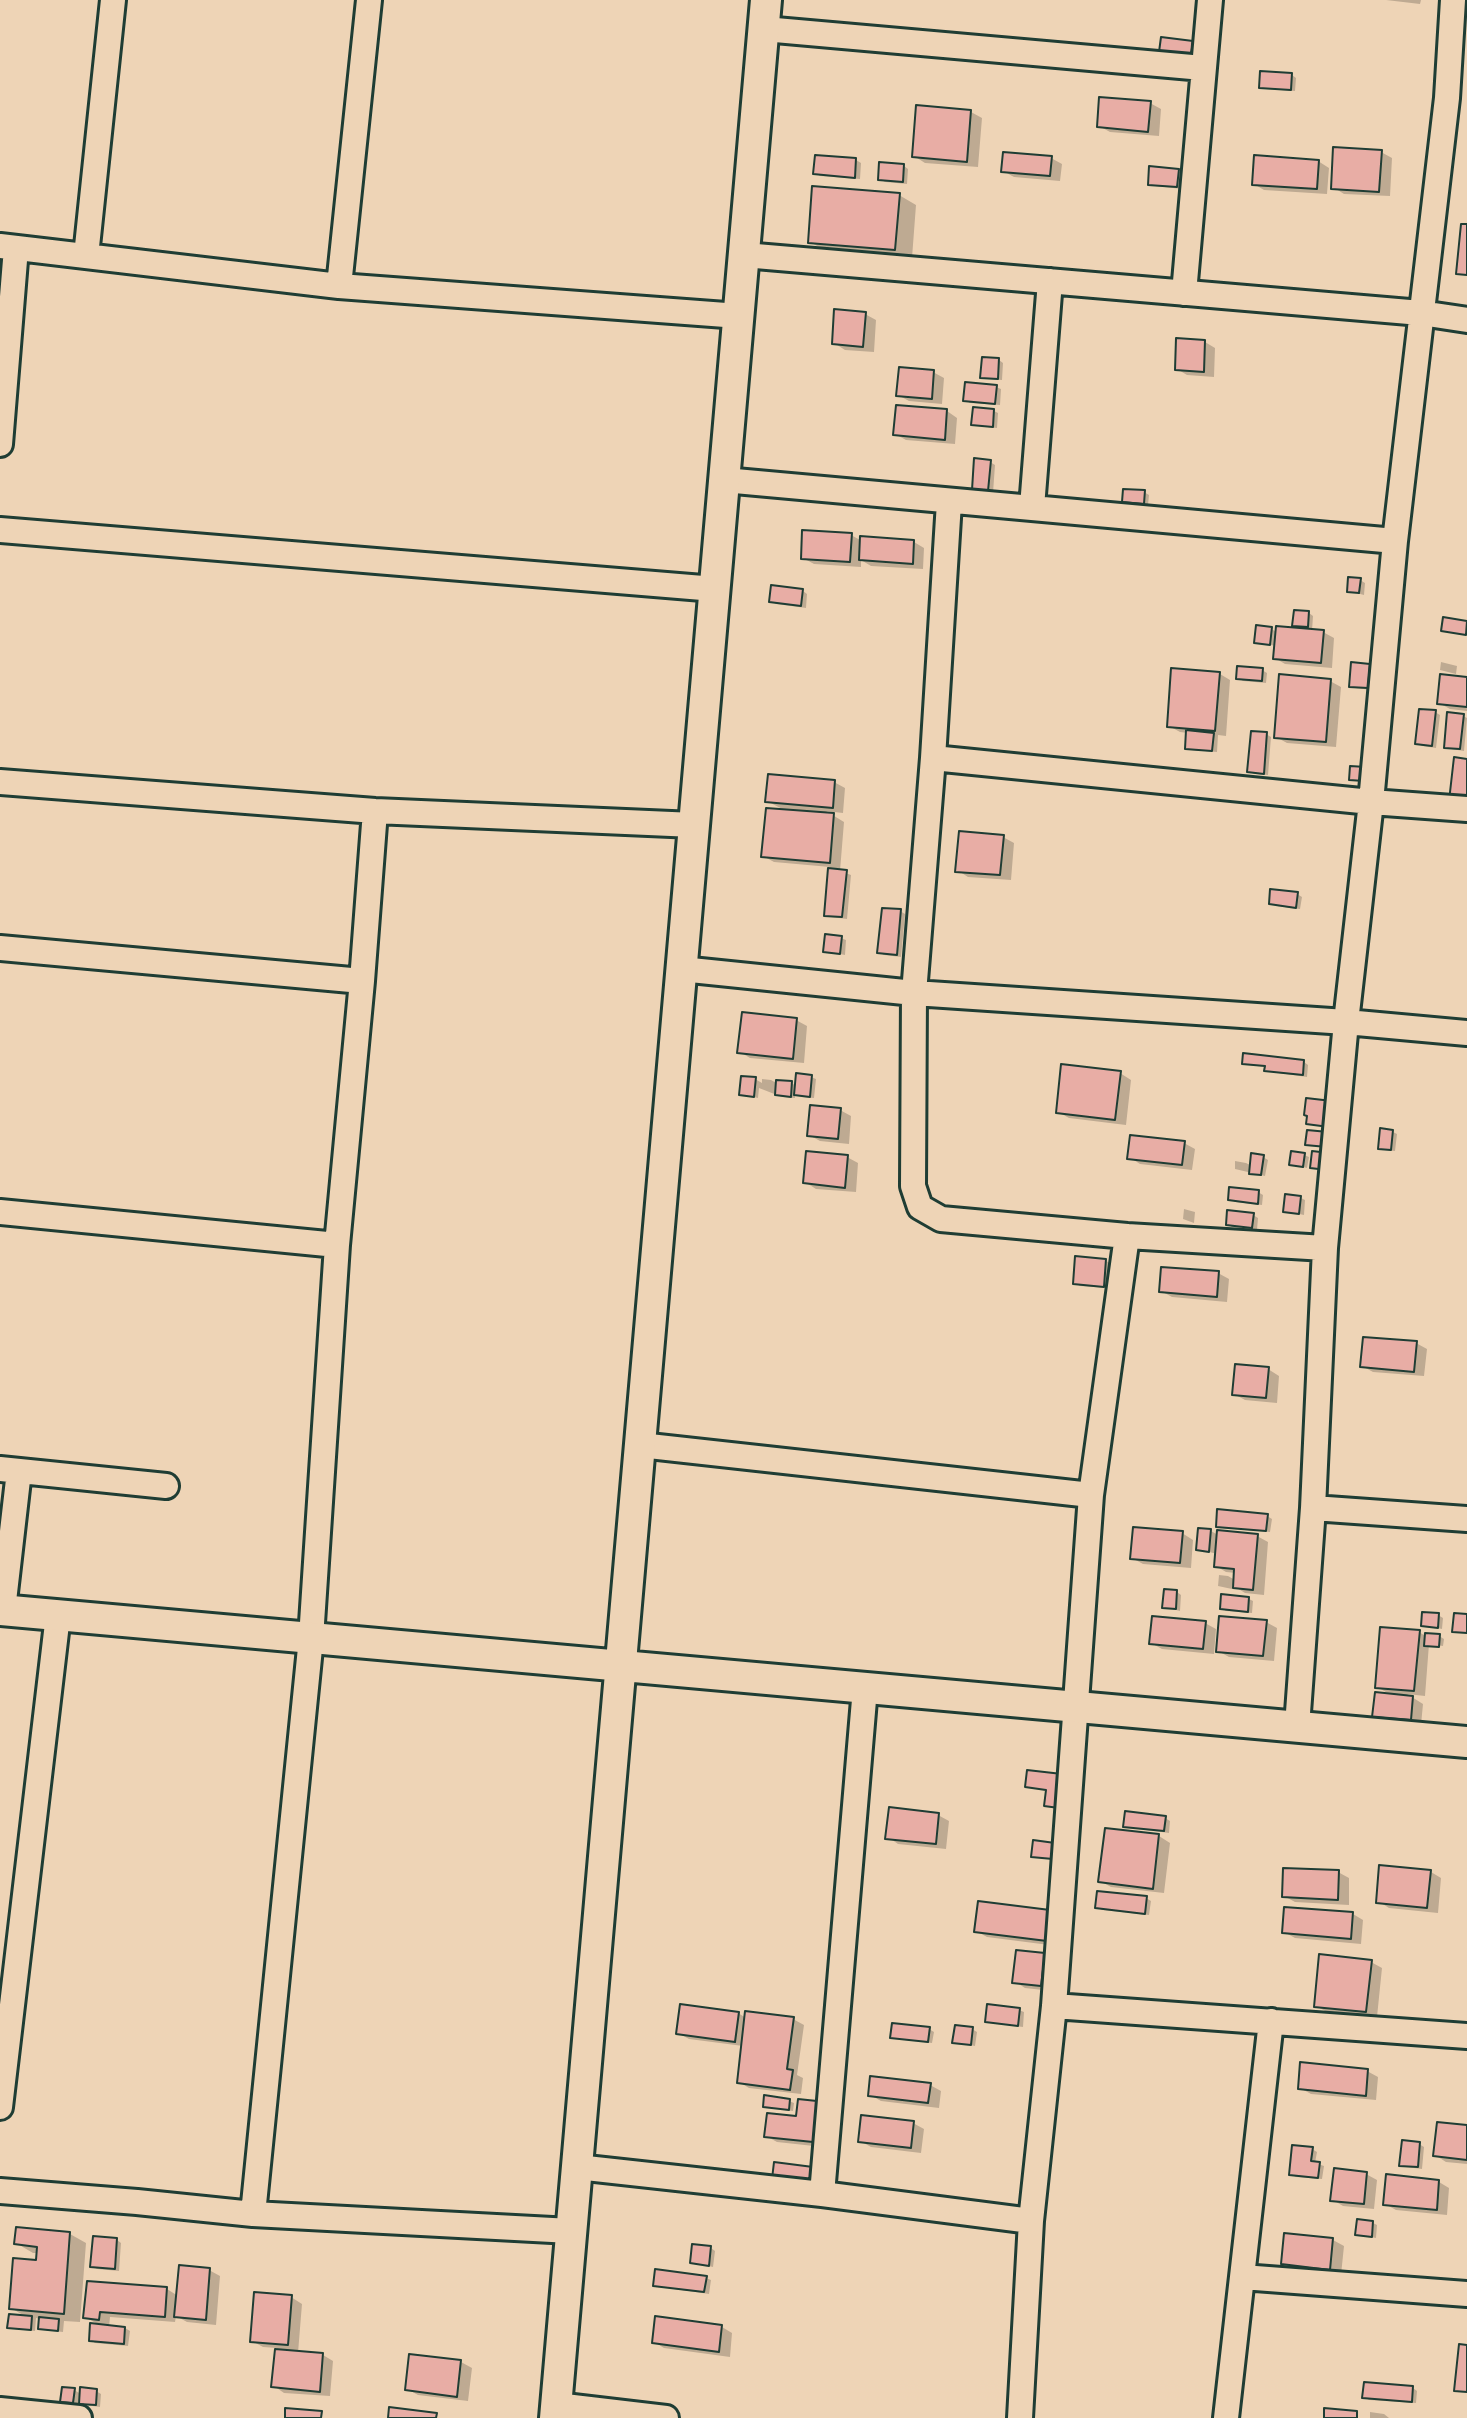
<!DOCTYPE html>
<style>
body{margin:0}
canvas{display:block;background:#eed4b6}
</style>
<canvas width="1467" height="2418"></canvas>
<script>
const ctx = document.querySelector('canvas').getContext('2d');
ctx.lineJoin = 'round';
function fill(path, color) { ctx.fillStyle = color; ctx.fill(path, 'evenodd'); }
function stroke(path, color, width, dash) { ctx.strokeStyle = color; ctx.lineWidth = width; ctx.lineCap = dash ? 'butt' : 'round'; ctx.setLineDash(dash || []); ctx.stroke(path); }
fill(new Path2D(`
 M1386,0h35l-1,4z
 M1292,75l4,3 -1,13 -29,-2 -5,-2z
 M1150,103l11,6 -2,27 -49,-4 -11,-6z
 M918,108l53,4 11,6 -4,49 -53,-4 -11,-7z
 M1381,152l11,6 -2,38 -46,-2 -11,-7z
 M1051,158l11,6 -2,17 -46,-4 -11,-6z
 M856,160l5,3 -1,16 -40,-3 -4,-3z
 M1318,161l11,7 -2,26 -63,-4 -10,-6z
 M904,166l4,3 -1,15 -22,-2 -5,-3z
 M1178,171l5,2 -1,16 -27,-3 -5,-2z
 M899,195l17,10 -4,53 -86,-7 -16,-9z
 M865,314l11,6 -2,32 -29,-2 -11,-7z
 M1205,342l10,6 -1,29 -27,-2 -10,-6z
 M999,360l4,3 -1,17 -15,-1 -5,-3z
 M933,372l11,6 -2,26 -33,-3 -11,-6z
 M996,387l5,2 -1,16 -30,-2 -5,-3z
 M947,411l10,7 -2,26 -49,-4 -11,-6z
 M994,411l4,2 -1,15 -19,-2 -5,-2z
 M990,462l5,3 -2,28 -14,-1 -5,-3z
 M1144,492l5,3 -1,10 -20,-1 -4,-3z
 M851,535l11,6 52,1 10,6 -1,21 -52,-3 -10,-6v7l-47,-3 -11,-6z
 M1360,580l5,3 -1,12 -15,-4z
 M803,591l4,3 -1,14 -30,-4 -5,-3z
 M1309,613l4,3 -1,15 11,1 11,6 -2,30 -47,-4 -10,-6 1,-12 -20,-4 15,-13 6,3 27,-2 -10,-5z
 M1441,662l16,4 -1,8 -16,-4z
 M1370,666l4,3 -2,21 -17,-2 -4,-2z
 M1262,670l5,3 -1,10 -23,-2 -5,-3z
 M1220,674l10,6 -4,56 -8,-1 -1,17 -26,-2 -4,-2 1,-15 -8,-1 -11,-6z
 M1467,679v32l-17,-2 -11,-6z
 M1330,681l11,6 -5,60 -49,-4 -11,-6z
 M1435,712l5,3 -4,33 -14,-2 -5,-3z
 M1463,716l4,2 -3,33 -13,-2 -5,-2z
 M1266,734l5,3 -3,38 -14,-1 -4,-3z
 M834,782l11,6 -2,25 -17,-2 18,11 -4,49 11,4 -4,44 -16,-2 -5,-3 4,-47 -56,-5 -11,-6 23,-45 -19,-10z
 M1003,837l11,6 -3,37 -43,-3 -11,-7z
 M1297,894l5,3 -2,12 -24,-3 -5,-3z
 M900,911l5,3 -4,43 -17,-2 -5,-3z
 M841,938l5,2 -1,15 -20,-4z
 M796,1020l11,6 -3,37 -54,-5 -10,-6z
 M1304,1062l4,3 -1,12 -36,-5 -5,-2v-3l-17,-2 -5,-2z
 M1120,1073l11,7 -5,45 -57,-7 -11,-6z
 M811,1077l5,2 -2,19 -13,-1 -6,-3v4l-13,-1 -23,-9 -1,10 -17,-4 14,-15 7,4v-4l9,1 7,4 13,-1 6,3z
 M840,1110l11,6 -2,28 -29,-3 -11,-6z
 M1393,1132l4,2 -2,17 -10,-1 -5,-2z
 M1184,1143l11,6 -3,21 -52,-6 -11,-7z
 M1304,1155l5,2 -2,11 -16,-4z
 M847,1157l11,6 -2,29 -40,-3 -11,-7z
 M1263,1157l5,3 -3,16 -30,-7v-8l11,2 6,3z
 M1258,1192l5,3 -1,10 -27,-3 -5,-3z
 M1301,1198l4,2 -1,15 -19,-4z
 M1184,1209l11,3 -1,11 -11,-4z
 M1253,1215l5,3 -1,12 -25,-3 -4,-3z
 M1106,1261l4,2 -2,25 -28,-2 -5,-3z
 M1218,1273l11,6 -2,23 -55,-5 -11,-6z
 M1416,1343l11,6 -3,27 -51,-4 -11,-6z
 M1268,1369l11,7 -2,27 -32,-3 -11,-6z
 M1267,1516l5,3 -2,13 -48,-4 -4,-2z
 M1211,1531l7,4 39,1 11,6 -4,53 -19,-2 -13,-8v4l-14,-3 1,-11 9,1 7,4 1,-7 -10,-1 -10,-6 1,-12 -19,-5z
 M1182,1533l11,7 -2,28 -48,-4 -11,-6z
 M1177,1592l4,3 -1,16 -16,-4z
 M1249,1599l4,2 -1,12 -26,-2 -4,-3z
 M1438,1615l5,3 -1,11 -19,-4z
 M1266,1622l11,6 -3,33 -45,-4 -11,-6z
 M1205,1623l11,6 -2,25 -52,-5 -11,-6z
 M1419,1632l8,5 12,-1 5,3 -1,7 -14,-2 -4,52 -18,-2 16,10 -2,21 -36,-3 -11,-6 19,-20 -16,-9z
 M938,1815l11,6 -3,28 -48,-5 -10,-7z
 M1165,1818l5,3 -1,12 -39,-5 -5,-2z
 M1106,1830l53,6 11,7 -6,50 -53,-6 -11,-6z
 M1338,1872l11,6v27l-54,-3 -11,-6z
 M1431,1872l10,6 -3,35 -49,-5 -11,-7z
 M1146,1898l5,3 -2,14 -47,-5 -5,-3z
 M1050,1911l7,35 -70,-9 -11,-6z
 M1353,1914l10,6 -2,24 -66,-6 -11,-6z
 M1045,1955l10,6 -3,30 -27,-3 -11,-7z
 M1371,1962l11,6 -5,49 -50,-5 -11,-6z
 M1019,2010l5,2 -1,15 -31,-4 -5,-2z
 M738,2013l8,5 47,1 11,6 -7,50 6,3 -2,16 -52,-6 -10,-6 4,-36 -54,-7 -11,-6z
 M929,2029l5,3 -2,11 -35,-4 -5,-2z
 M972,2029l5,3 -2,14 -20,-4z
 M1367,2071l11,6 -2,23 -65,-6 -11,-6z
 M930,2085l11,6 -2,17 -58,-7 -11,-6z
 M789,2101l5,2 -1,8 -24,-3 -4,-2z
 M817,2103l10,6 -4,38 -46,-5 -11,-6 31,-18z
 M913,2123l11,6 -3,24 -50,-6 -11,-6z
 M1467,2127v37l-21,-2 -11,-7z
 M1419,2144l5,3 -2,22 -16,-2 -5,-2z
 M1312,2149l5,3 -2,11 9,3 -2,13 -26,-2 -5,-3z
 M1366,2174l11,6 -3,29 -31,-3 -10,-6z
 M1439,2182l10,6 -2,27 -51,-5 -11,-6z
 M1373,2223l4,2 -1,13 -19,-4z
 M70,2234l16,9 -6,79 -16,-1 -1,11 -18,-2 -5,-2 1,-9 -5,-1 -1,13 -21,-2 -4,-3 18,-8 -17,-10 26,-46 1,-9h-5l-17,-10z
 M117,2240l4,3 -2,28 -22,-2 -5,-3z
 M1333,2240l11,6 -3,29 -47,-6 -11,-6z
 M711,2248l4,3 -2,16 -21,-5z
 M209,2270l11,6 -4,49 -29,-3 -11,-6 -1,6 -65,-5 -1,10 16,1 5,3 -2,15 -33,-3 -4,-3 10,-14 -16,-9 3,-34 79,6 11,7z
 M706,2278l5,2 -2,14 -49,-7 -4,-2z
 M291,2297l11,7 -4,49 25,2 10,6 -3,35 -46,-3 -10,-7 3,-38 -14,-1 -11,-6z
 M722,2327l10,6 -2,24 -66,-9 -10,-6z
 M411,2356l50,6 11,6 -4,33 -50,-6 -11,-6z
 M1413,2388l4,3 -1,12 -47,-3 -4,-3z
 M74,2390l7,4 15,-3 5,3 -1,13 -15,-2 -7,-4v4l-16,-4z
 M1370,2412l14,2 5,4h-19z`), '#0003');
const building = new Path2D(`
 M1161,37l32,4 -2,14 -32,-3z
 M1260,71l32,2 -1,17 -32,-2z
 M1099,97l52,4 -3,31 -51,-5z
 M916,105l55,5 -4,52 -55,-5z
 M1333,147l49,3 -3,42 -48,-3z
 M1003,152l49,4 -2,20 -49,-4z
 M815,155l41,3 -1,20 -42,-4z
 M1254,155l65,5 -2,29 -65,-4z
 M879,162l25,2 -1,18 -25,-2z
 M1149,166l30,3 -2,18 -29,-2z
 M812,186l88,7 -5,57 -87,-7z
 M1461,224h6v51l-11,-1z
 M834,309l32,3 -3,35 -31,-3z
 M1176,338l29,2 -1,32 -29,-2z
 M982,357l17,1 -1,21 -18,-1z
 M899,367l35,3 -2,29 -36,-3z
 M965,382l32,3 -2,19 -32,-3z
 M896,405l51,4 -2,31 -52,-5z
 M973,407l21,2 -1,18 -22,-2z
 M974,458l17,2 -3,31 -16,-1z
 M1123,489l22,1 -1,14 -22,-2z
 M802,530l50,3 -2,29 -49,-3z
 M860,536l54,4 -1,24 -54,-4z
 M1348,577l13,1 -2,15 -12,-1z
 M771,585l32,4 -2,17 -32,-4z
 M1294,610l15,1 -1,16 -16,-1z
 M1443,617l24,4 -1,14 -25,-4z
 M1256,625l16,2 -2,18 -16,-2z
 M1276,626l48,4 -3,33 -48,-4z
 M1351,662l19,2 -2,24 -19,-1z
 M1237,666l26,2 -1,13 -26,-2z
 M1171,668l49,4 -5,59 -48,-4z
 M1279,674l52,5 -5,63 -52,-4z
 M1440,674l27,3v30l-30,-3z
 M1419,709l17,1 -4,36 -17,-2z
 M1447,712l17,2 -4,35 -16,-1z
 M1186,730l28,3 -2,18 -27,-2z
 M1251,731l16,1 -3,42 -17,-2z
 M1454,757l13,2v44l-18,-2z
 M1350,766l16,1 -2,14 -15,-1z
 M768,774l67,6 -2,28 -68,-6z
 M766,808l68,5 -4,50 -69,-6z
 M959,831l45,4 -4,40 -45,-3z
 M828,868l19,2 -5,47 -18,-1z
 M1270,889l28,3 -2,16 -27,-4z
 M882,908l19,1 -4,46 -20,-2z
 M825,934l17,2 -2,18 -17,-2z
 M742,1012l55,6 -4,41 -56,-6z
 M1243,1053l61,7 -1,15 -39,-4 1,-5 -23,-2z
 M1061,1064l60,7 -6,49 -59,-7z
 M796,1073l16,2 -2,22 -16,-2z
 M741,1076l15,1 -2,20 -15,-2z
 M776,1080l16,1 -1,16 -16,-2z
 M1306,1098l26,3 -3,26 -23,-3 1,-8 -3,-1z
 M810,1105l31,3 -3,31 -31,-3z
 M1380,1128l13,2 -2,20 -13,-1z
 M1307,1130l21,2 -1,15 -22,-2z
 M1130,1135l55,6 -3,24 -55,-6z
 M806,1151l42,4 -3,33 -42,-5z
 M1291,1151l14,2 -2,14 -14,-2z
 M1312,1151l17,2 -2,17 -17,-2z
 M1251,1153l13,2 -3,20 -12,-1z
 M1229,1187l30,3 -1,14 -30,-4z
 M1285,1194l16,2 -2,18 -16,-2z
 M1227,1210l27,3 -2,15 -26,-3z
 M1075,1256l31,3 -2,28 -31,-3z
 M1161,1267l58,4 -2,26 -58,-5z
 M1363,1337l54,4 -3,31 -54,-5z
 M1235,1364l34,3 -3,31 -34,-3z
 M1217,1509l51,5 -2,17 -50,-4z
 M1133,1527l50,4 -3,32 -50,-4z
 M1198,1528l13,1 -2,23 -13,-2z
 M1217,1530l41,4 -5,56 -20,-2 1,-19 -20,-2z
 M1164,1589l13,1 -1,19 -14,-1z
 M1221,1594l28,3 -1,15 -28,-3z
 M1422,1612l17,1 -1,15 -17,-2z
 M1454,1613l13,1v19l-15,-1z
 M1152,1616l54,5 -3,28 -54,-5z
 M1219,1616l48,4 -4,36 -47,-4z
 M1380,1627l40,3 -6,61 -39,-3z
 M1425,1633l15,1 -1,13 -15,-1z
 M1375,1692l38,4 -2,24 -39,-3z
 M1027,1770l35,4 -3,34 -15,-2 2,-16 -21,-3z
 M889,1807l50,6 -3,31 -51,-5z
 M1125,1811l41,5 -2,15 -41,-4z
 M1105,1828l54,6 -6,55 -55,-7z
 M1033,1840l22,3 -2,16 -22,-2z
 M1379,1865l52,5 -4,38 -51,-5z
 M1283,1868l56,2 -1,30 -56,-3z
 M1097,1891l50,5 -2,18 -50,-6z
 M978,1901l72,9 -3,31 -73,-9z
 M1284,1907l69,5 -2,27 -69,-6z
 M1016,1950l29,3 -4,33 -29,-3z
 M1319,1954l53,6 -6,52 -52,-5z
 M680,2004l59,8 -4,30 -59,-8z
 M987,2004l33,4 -2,18 -33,-4z
 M745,2011l49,6 -7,52 6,1 -3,20 -53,-7z
 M892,2023l38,4 -2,15 -38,-4z
 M955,2025l18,2 -2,18 -19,-2z
 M1300,2062l68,7 -2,27 -68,-7z
 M870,2076l61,7 -3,20 -60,-7z
 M764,2095l26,4 -1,11 -26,-3z
 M798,2099l19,2 -4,41 -49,-5 3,-24 29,3z
 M861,2115l53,6 -3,27 -53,-6z
 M1437,2122l30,3v35l-34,-4z
 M1402,2140l18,2 -2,25 -19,-1z
 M1292,2145l21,2 -2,14 9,1 -2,16 -29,-3z
 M774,2162l39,5 -2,16 -39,-4z
 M1334,2168l33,4 -3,32 -34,-3z
 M1386,2174l53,6 -2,30 -54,-5z
 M1357,2219l16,2 -1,16 -17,-2z
 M16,2227l54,5 -6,82 -55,-5 4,-51 23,2 1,-13 -23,-3z
 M1284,2233l49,5 -3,32 -49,-6z
 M93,2236l24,2 -2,31 -25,-2z
 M692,2244l19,2 -2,20 -19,-3z
 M179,2265l31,3 -4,52 -32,-3z
 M655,2269l52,7 -3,16 -51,-6z
 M87,2281l80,6 -2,30 -65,-5 -1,8 -16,-2z
 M254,2292l38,3 -4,50 -38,-3z
 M9,2314l23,2 -1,14 -24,-2z
 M655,2316l67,9 -3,27 -67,-9z
 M39,2317l20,2 -1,12 -20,-2z
 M90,2323l35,4 -1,17 -35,-3z
 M1459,2344l8,1v47l-13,-1z
 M275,2349l48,4 -3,39 -49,-5z
 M409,2354l52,6 -4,37 -52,-7z
 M1364,2382l49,4 -1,16 -50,-4z
 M62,2387l13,1 -2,15 -13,-1z
 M80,2387l17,2 -1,16 -17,-1z
 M389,2407l48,6 -1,5h-48z
 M285,2408l37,3 -1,7h-36z
 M1324,2408l33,3v7h-33z`);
fill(building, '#e8ada5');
stroke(building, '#1f3d34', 2);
const minor = new Path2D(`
 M764,29l439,39
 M0,246l339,40 400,30
 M744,255l677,58 46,7
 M86,256l27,-256
 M339,286l30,-286
 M1184,293l26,-293
 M0,444l16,-196
 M724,480l671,61
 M949,502l-16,256 -19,235 -1,193 7,21 21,12 186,17 198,12
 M1032,507l18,-226
 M0,530l715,59
 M933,758l438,44 96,7
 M0,782l375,29 319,14
 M0,948l362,33
 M681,969l233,24 432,29 121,11
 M0,1212l337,33
 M640,1445l451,50
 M0,1469l166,17
 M1313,1508l154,11
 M3,1610l16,-139
 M1297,1726l16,-218 12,-260 21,-226 25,-220 24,-261 52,-443 6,-98
 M1054,2006l413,30
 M0,2107l58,-492
 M577,2167l245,27 209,27
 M0,2191l137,11 116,12 318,17
 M822,2194l43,-506
 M253,2214l58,-576 26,-393 25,-264 13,-170
 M1242,2277l225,17
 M556,2405l110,13
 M0,2410l79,8
 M1020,2418l11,-197 23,-215 37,-511 36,-259
 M1226,2418l45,-397`);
const tertiary = new Path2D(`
 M0,1610l1467,132
 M555,2418l211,-2418`);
stroke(minor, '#1f3d34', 30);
stroke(tertiary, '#1f3d34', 36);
stroke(minor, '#eed4b6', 24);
stroke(tertiary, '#eed4b6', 30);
</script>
